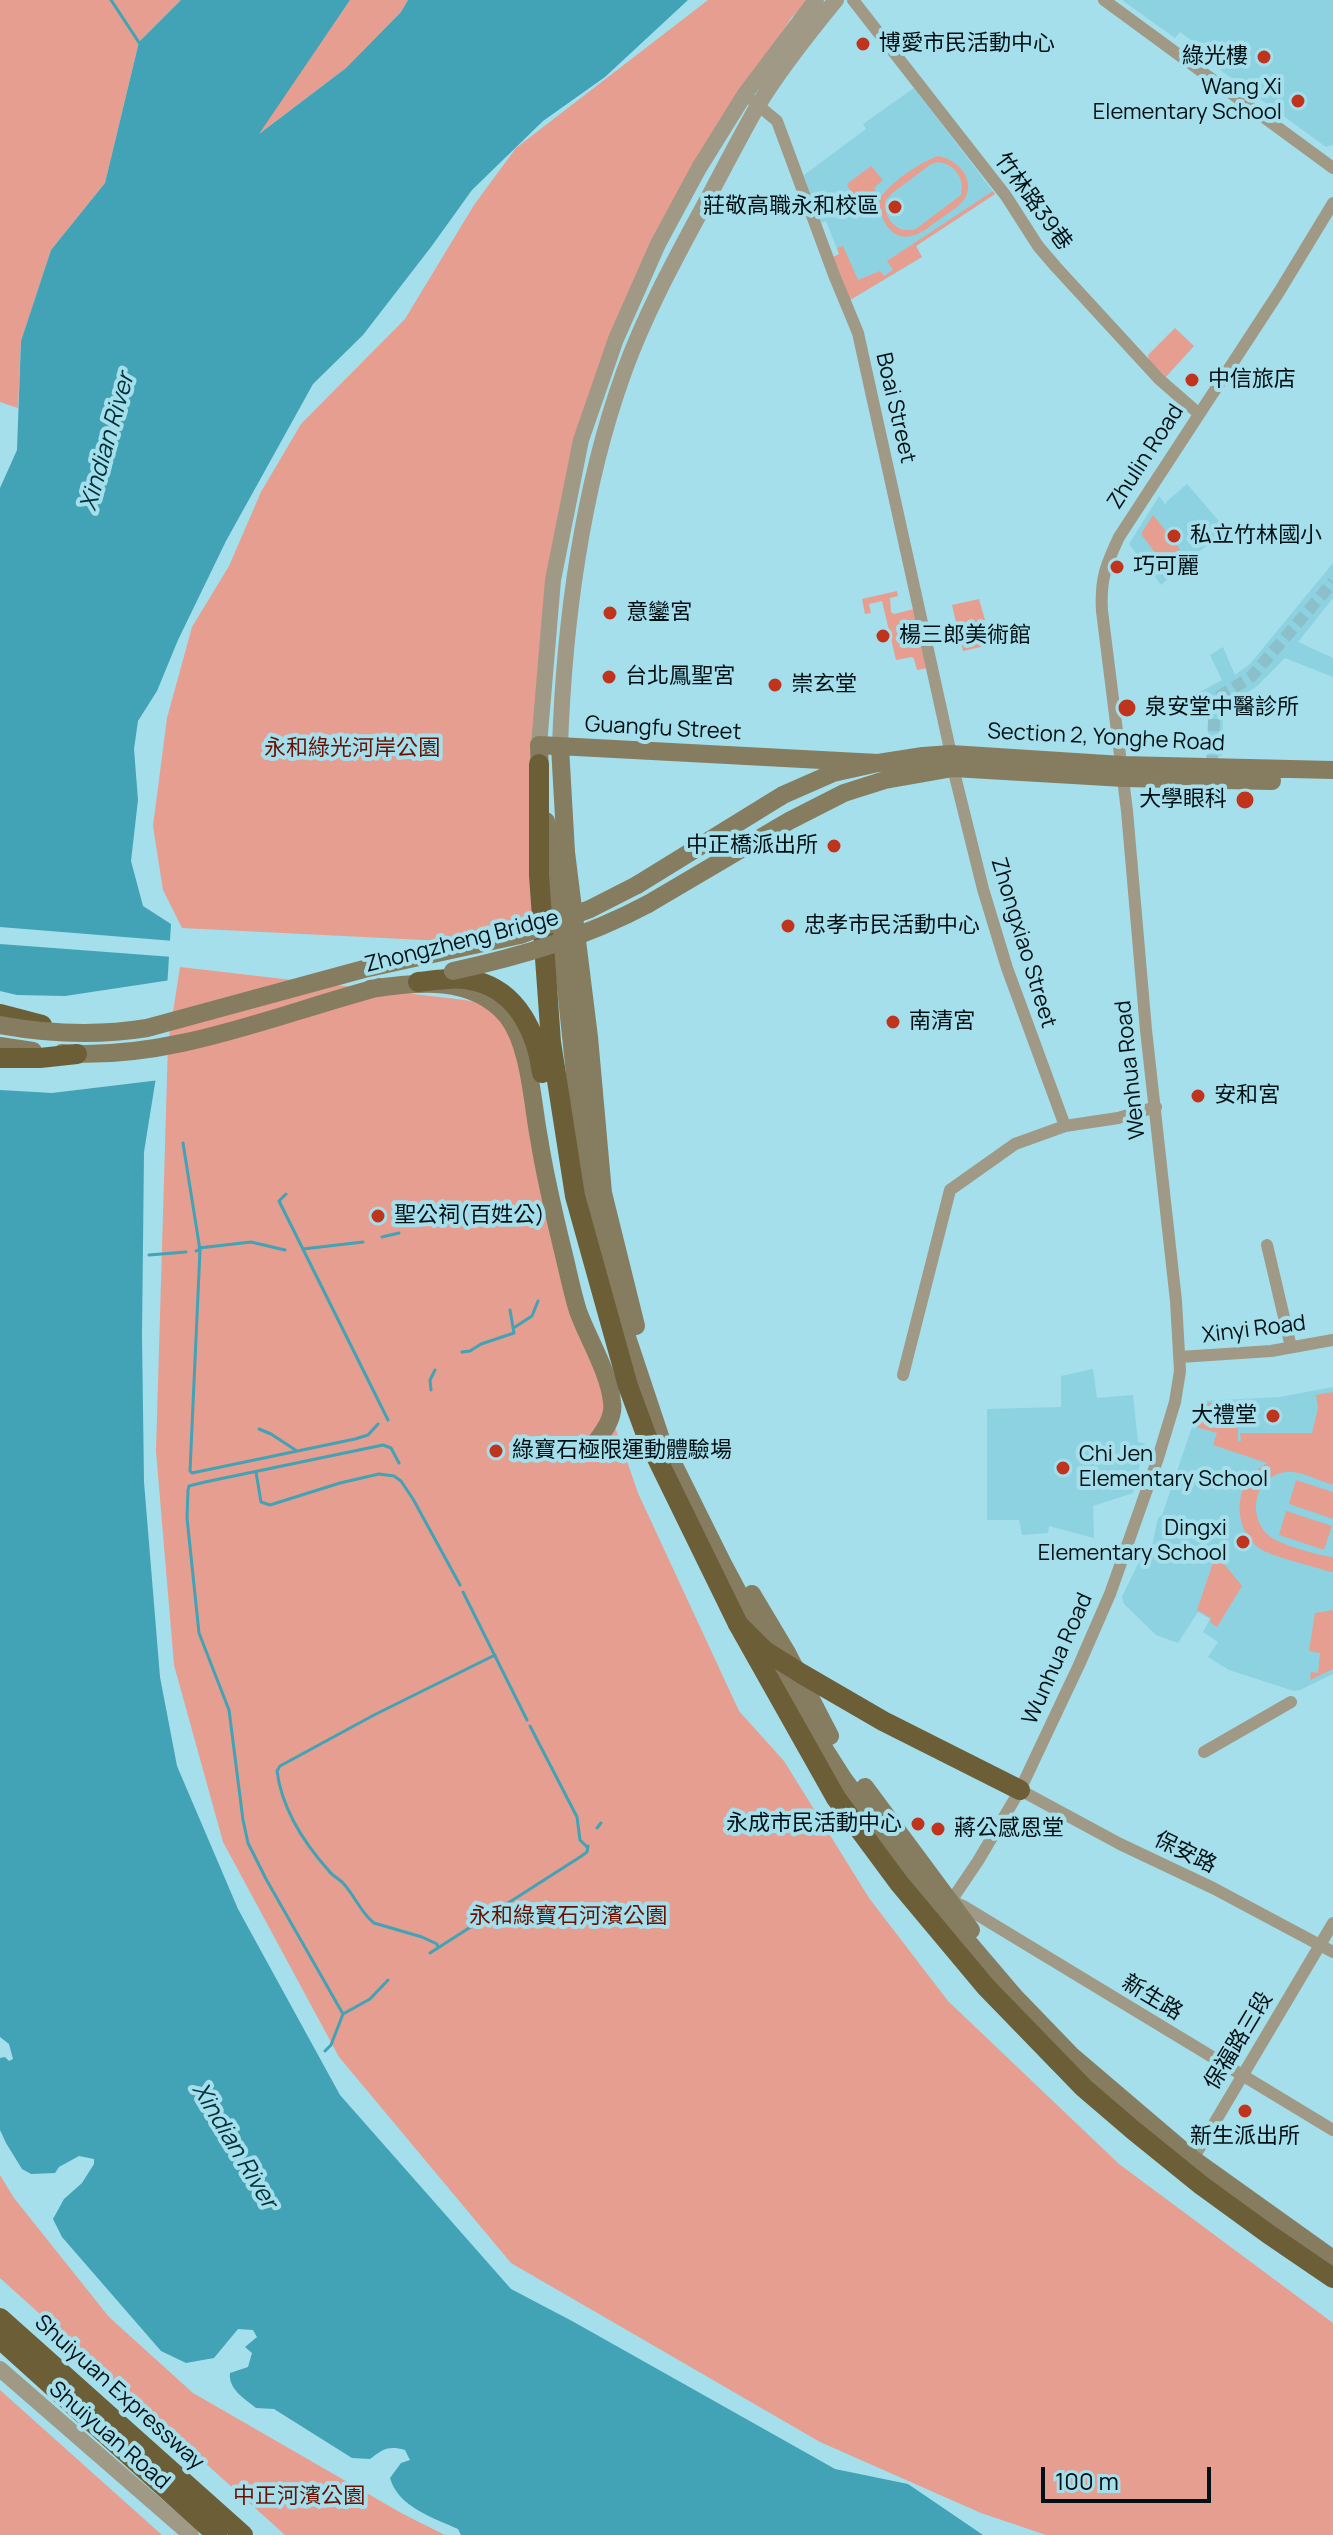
<!DOCTYPE html>
<meta charset="utf-8">
<style>
body{margin:0}
#map{position:relative;width:1333px;height:2535px;overflow:hidden;background:#a4dfeb;font-family:Manrope,sans-serif}
canvas{display:block}
.scale{position:absolute;left:1041px;top:2467px;width:170px;height:36px;box-sizing:border-box;border:4px solid #001014;border-top:0;padding-left:10px;font-size:24px;line-height:28px;white-space:nowrap;color:#001014;-webkit-text-stroke:6px #a4dfeb;paint-order:stroke}
</style>
<div id="map">
<canvas width="1333" height="2535"></canvas>
<div class="scale">100 m</div>
</div>
<script>
const ctx = document.querySelector('canvas').getContext('2d');
ctx.lineJoin = 'round';
function fill(path, color) { ctx.fillStyle = color; ctx.fill(path, 'evenodd'); }
function stroke(path, color, width, dash) { ctx.strokeStyle = color; ctx.lineWidth = width; ctx.lineCap = dash ? 'butt' : 'round'; ctx.setLineDash(dash || []); ctx.stroke(path); }
function write(font, color, halo, rows, align = 'center') {
  ctx.font = font + ' Manrope,"Noto Sans TC",sans-serif'; ctx.lineWidth = 8; ctx.setLineDash([]); ctx.textBaseline = 'middle'; ctx.strokeStyle = halo; ctx.fillStyle = color; for (const [text, x, y, turn = 0] of rows) {
    ctx.save(); ctx.translate(x, y); ctx.rotate((+turn || 0) * Math.PI / 180); ctx.textAlign = isNaN(turn) ? turn : align; if (halo) ctx.strokeText(text, 0, 0); ctx.fillText(text, 0, 0); ctx.restore();
  }
}
fill(new Path2D(`
 M1122,0h211v145l-7,2 -125,-91 4,-6 -25,-18 -5,6z
 M914,88l81,106 -79,52 6,11 -72,43 -17,-43 6,-3 -13,-33 -5,2 -17,-48 62,-46 -3,-5z
 M1187,484l38,44 -17,13 1,3 -14,11 7,9 -15,13 -8,-8 -18,16 -32,-41 30,-48 7,9v-3z
 M1333,563v35l-35,44 35,16v19l-48,-19 -29,29 -33,20 -1,49 -14,-1v-40h-9l1,-23 22,-12 -12,-25 13,-8 12,28 15,-11z
 M1093,1369l4,29 36,-3 5,47 7,2 -12,49 -40,13 1,32 -45,-12 -1,7 -26,2 -3,-15h-32v-111l74,-2v-31z
 M1333,1387v287l-33,16 -6,1 -65,-21 -21,-13 10,-15 -15,-10 7,-13 -12,-7 -20,31 -22,-8 -32,-31 -2,-7 23,-48 7,-3 6,-28 4,-3 39,-114 79,-4z`), '#8dd2e0');
fill(new Path2D(`
 M0,0h181l-42,42 -34,141 -54,67 -30,91 -3,67 -18,-6z
 M350,0h58l-7,12 -55,56 -90,68z
 M708,0h102l-19,18 -118,191 -89,225 -38,181 -12,299 -24,11 -66,16 -262,-13 -19,-38 -10,-64 14,-108 25,-91 37,-61 32,-74 40,-68 104,-105 69,-114 42,-57z
 M938,156c17,3 37,20 28,40 -4,9 -15,15 -23,21 -10,6 -20,17 -32,19 -21,5 -32,-19 -32,-37 14,-18 38,-35 59,-43zM939,162c16,3 26,16 22,33l-45,34c-19,6 -32,-10 -31,-28l6,-7 40,-30z
 M871,166l12,14 -9,8 2,3 -19,16 -10,-23z
 M993,191l2,3 -79,52 6,11 -72,43 -17,-43 6,-3 -2,-6 6,-2 15,34 22,-9 4,5 9,-6 -6,-9 6,-4z
 M1175,328l19,18 -29,32 -15,-13 -2,-10z
 M1153,515l27,34 -17,14 -22,-29z
 M897,591l1,5 -8,2 1,14 3,2 20,-5 14,59 -11,2 -3,-11 -2,-2 -16,3 -14,-59 -13,3 2,9 -6,1 -3,-15z
 M979,599l6,21 -10,3 6,24 -18,4 -11,-46z
 M180,967l285,33 52,11 68,330 53,152 101,218 45,50 85,137 79,103 171,163 214,159v212h-287l-65,-22 -161,-71 -309,-179 -172,-206 -116,-215 -49,-177 -18,-214 12,-407z
 M1333,1392v93c-14,-4 -33,-15 -48,-13 -31,5 -38,44 -17,63 9,9 52,21 65,22v15h-2c-22,-7 -47,-12 -67,-21 -26,-13 -31,-50 -16,-72 5,-7 13,-12 19,-16l-54,-18 4,-12 -21,-6 8,-24 34,-2v40h3l-1,-8h72l6,-25 -2,-13z
 M1296,1480l37,12v27l-44,-15z
 M1286,1511l46,15 -8,24 -45,-15z
 M1216,1554l26,32 -25,41 -7,-5 1,-4 -14,-8z
 M1333,1610v59l-23,11 1,-8 7,1 2,-20 -11,-2 6,-38z
 M0,2175l14,23 95,119 84,76 210,121 42,21h-160l-285,-257z
 M0,2390l162,145h-162z`), '#e69e90');
fill(new Path2D(`
 M181,0h169l-91,134 87,-66 55,-56 7,-12h280l-83,77 -62,44 -71,69 -41,57 -68,88 -50,49 -87,157 -48,99 -21,51 -19,30 -4,28 4,51 -7,61 12,45 28,18 -6,97 -21,131 -2,184 2,146 16,195 17,89 61,143 102,186 171,194 61,32 263,148 73,15 75,51h-522l-3,-6c-24,-11 -60,-22 -68,-51l11,-15 9,-3 -5,-10c-18,-5 -23,0 -35,9l-18,-1 -78,-49 -18,-1c-11,-9 -28,-19 -26,-35l18,-6 4,-14 -7,-6 12,-10 -4,-7 -15,-1 -24,29 -28,5 -25,-12 -99,-114 -9,-18 11,-20 18,-16 12,-19v-5l-15,-3 -20,11 -4,6 -24,1 -9,-5 -16,-26 -6,-13v-72l5,-1 4,4 4,-2 -4,-15 -9,-7v-1549l17,-38 4,-109 30,-91 54,-67 34,-141z`), '#41a3b5');
fill(new Path2D(`
 M0,927l174,14 -1,16 -173,-13z
 M171,980l-2,42 -9,58 -108,13 -52,-3v-99l17,4 48,1z`), '#a4dfeb');
stroke(new Path2D(`
 M111,0l29,44
 M183,1143l17,107 -4,1
 M286,1194l-7,7 109,219
 M382,1237l17,-4
 M199,1248l52,-6 34,8
 M303,1249l60,-7
 M200,1250l-10,221 2,2 163,-34 13,-4 10,-11
 M149,1255l37,-3
 M515,1327l17,-11 6,-15
 M462,1352l8,-1 11,-7 33,-11 -4,-23
 M431,1390l-1,-10 5,-10
 M259,1429l12,5 26,17
 M256,1472l5,30 9,3 70,-22 39,-9 15,2 7,5 12,18 47,86
 M463,1592l64,128
 M530,1726l47,91 3,23 7,7
 M597,1828l4,-5
 M438,1948l-1,-4 -15,-7 -48,-14c-13,-10 -19,-27 -31,-40 -4,-4 -10,-7 -14,-12 -25,-28 -47,-61 -52,-100l3,-5 94,-51 121,-60
 M430,1953l150,-96 7,-5 1,-6
 M343,2014l-77,-135 -18,-36 -5,-23 -14,-110 -30,-77 -12,-115 1,-28 1,-4 16,-4 178,-37 8,3 8,15
 M325,2051l6,-6 12,-31 27,-15 18,-19`), '#41a3b5', 3);
stroke(new Path2D(`
 M1212,767l3,-68 36,-22 82,-95`), '#8bc0cb', 12, [12, 6]);
stroke(new Path2D(`
 M853,0l153,196 32,50 18,21 103,112 39,34
 M1104,0l229,168
 M753,101l24,20 57,154 24,58 93,421
 M953,768l30,121 24,79 58,158
 M1267,1245l24,102
 M1180,1357l91,-6 62,-11
 M903,1375l47,-185 65,-46 50,-18 53,-8 38,-11
 M1204,1752l87,-50
 M1020,1790l100,54 93,44 120,64
 M952,1901l11,5 370,224
 M945,1905l6,-4 27,-40 42,-71 59,-125 31,-71 48,-136 17,-56 5,-31 -4,-70 -30,-271 -19,-219 -25,-200c-2,-32 4,-46 17,-74l160,-245 54,-89
 M1193,2159l140,-236`), '#9f9986', 12);
stroke(new Path2D(`
 M539,745l14,-165 28,-140 35,-101 42,-95 41,-76 46,-74 71,-94
 M560,747c4,-123 22,-259 64,-375 22,-61 54,-118 84,-174 16,-30 32,-61 49,-91 23,-38 51,-73 79,-107
 M0,2369l191,166`), '#9f9986', 16);
stroke(new Path2D(`
 M560,747l6,105 23,185 14,156 33,133
 M540,776l-1,-31 339,18
 M546,821l14,109 25,241 31,133 45,135 61,123 84,158 37,58 97,131 75,88 56,58 122,104 140,100
 M637,885l146,-90 50,-22 45,-10 45,-7 28,-2 171,11 211,5
 M648,904l141,-83 55,-28 41,-13 68,-12 171,10 148,3
 M370,989c46,-7 103,-14 137,27 23,29 25,86 32,122 6,39 15,76 24,113 5,20 9,41 15,60 10,28 31,61 34,91 3,18 -12,34 -22,48
 M0,1046l33,5
 M62,1053c109,8 215,-39 318,-66
 M752,1594l34,57 44,85
 M865,1787l106,143`), '#867d60', 18);
stroke(new Path2D(`
 M539,764v111l12,167 24,154 53,190 20,54 90,184 98,174 63,85 87,104 98,101 49,42 68,55 66,48 66,45
 M418,982c19,-2 39,-6 57,-1 43,10 62,53 67,92
 M0,1014l42,11
 M0,1058h40l37,-4
 M0,2318l243,217
 M0,2339l217,196`), '#6c5f38', 20);
stroke(new Path2D(`
 M453,971c69,-15 133,-34 195,-67
 M0,1025c49,9 98,11 147,3l217,-59 156,-34 70,-26 47,-24`), '#867d60', 18);
stroke(new Path2D(`
 M738,1624l27,27 37,23 81,47 137,69`), '#6c5f38', 20);
for (const [x, y, r, color] of [
 [863,44,8,"#c0341e"],
 [1264,57,8,"#c0341e"],
 [1298,101,8,"#c0341e"],
 [895,207,8,"#c0341e"],
 [1192,380,8,"#c0341e"],
 [1174,536,8,"#c0341e"],
 [1117,567,8,"#c0341e"],
 [610,613,8,"#c0341e"],
 [883,636,8,"#c0341e"],
 [609,677,8,"#c0341e"],
 [775,685,8,"#c0341e"],
 [1127,708,10,"#c0341e"],
 [1245,800,10,"#c0341e"],
 [834,846,8,"#c0341e"],
 [788,926,8,"#c0341e"],
 [893,1022,8,"#c0341e"],
 [1198,1096,8,"#c0341e"],
 [378,1216,8,"#c0341e"],
 [1273,1416,8,"#c0341e"],
 [496,1451,8,"#c0341e"],
 [1063,1468,8,"#c0341e"],
 [1243,1542,8,"#c0341e"],
 [918,1824,8,"#c0341e"],
 [938,1829,8,"#c0341e"],
 [1245,2111,8,"#c0341e"]
]) { const dot = new Path2D(); dot.arc(x, y, r, 0, 2 * Math.PI); ctx.fillStyle = color; ctx.fill(dot); stroke(dot, '#a4dfeb', 3); }
write('22px', '#001014', '#a4dfeb', [
 ["博愛市民活動中心",879,44],
 ["綠光樓",1248,57,"right"],
 ["Wang Xi",1282,88,"right"],
 ["Elementary School",1282,113,"right"],
 ["莊敬高職永和校區",879,207,"right"],
 ["中信旅店",1208,380],
 ["私立竹林國小",1190,536],
 ["巧可麗",1133,567],
 ["意鑾宮",626,613],
 ["楊三郎美術館",899,636],
 ["台北鳳聖宮",625,677],
 ["崇玄堂",791,685],
 ["泉安堂中醫診所",1145,708],
 ["大學眼科",1227,800,"right"],
 ["中正橋派出所",818,846,"right"],
 ["忠孝市民活動中心",804,926],
 ["南清宮",909,1022],
 ["安和宮",1214,1096],
 ["聖公祠(百姓公)",394,1216],
 ["大禮堂",1257,1416,"right"],
 ["綠寶石極限運動體驗場",512,1451],
 ["Chi Jen",1079,1455],
 ["Elementary School",1079,1480],
 ["Dingxi",1227,1529,"right"],
 ["Elementary School",1227,1554,"right"],
 ["永成市民活動中心",902,1824,"right"],
 ["蔣公感恩堂",954,1829],
 ["新生派出所",1245,2137,"center"]
], 'left');
write('22px', '#001014', '#a4dfeb', [
 ["竹林路39巷",1033,202,54],
 ["Boai Street",895,408,77],
 ["Zhulin Road",1146,457,-57],
 ["Guangfu Street",663,729,3],
 ["Section 2, Yonghe Road",1106,738,3],
 ["Zhongzheng Bridge",462,942,-14],
 ["Zhongxiao Street",1023,943,73],
 ["Wenhua Road",1131,1070,-96],
 ["Xinyi Road",1254,1330,-7],
 ["Wunhua Road",1058,1659,-66],
 ["保安路",1185,1853,26],
 ["新生路",1152,1998,31],
 ["保福路三段",1239,2041,-59],
 ["Shuiyuan Expressway",119,2393,42],
 ["Shuiyuan Road",109,2436,41]
]);
write('22px', '#691103', '#a4dfeb', [
 ["永和綠光河岸公園",352,749],
 ["永和綠寶石河濱公園",568,1917],
 ["中正河濱公園",299,2497]
]);
write('italic 24px', '#013139', '#a4dfeb', [
 ["Xindian River",108,442,-74],
 ["Xindian River",234,2146,59]
]);
</script>
